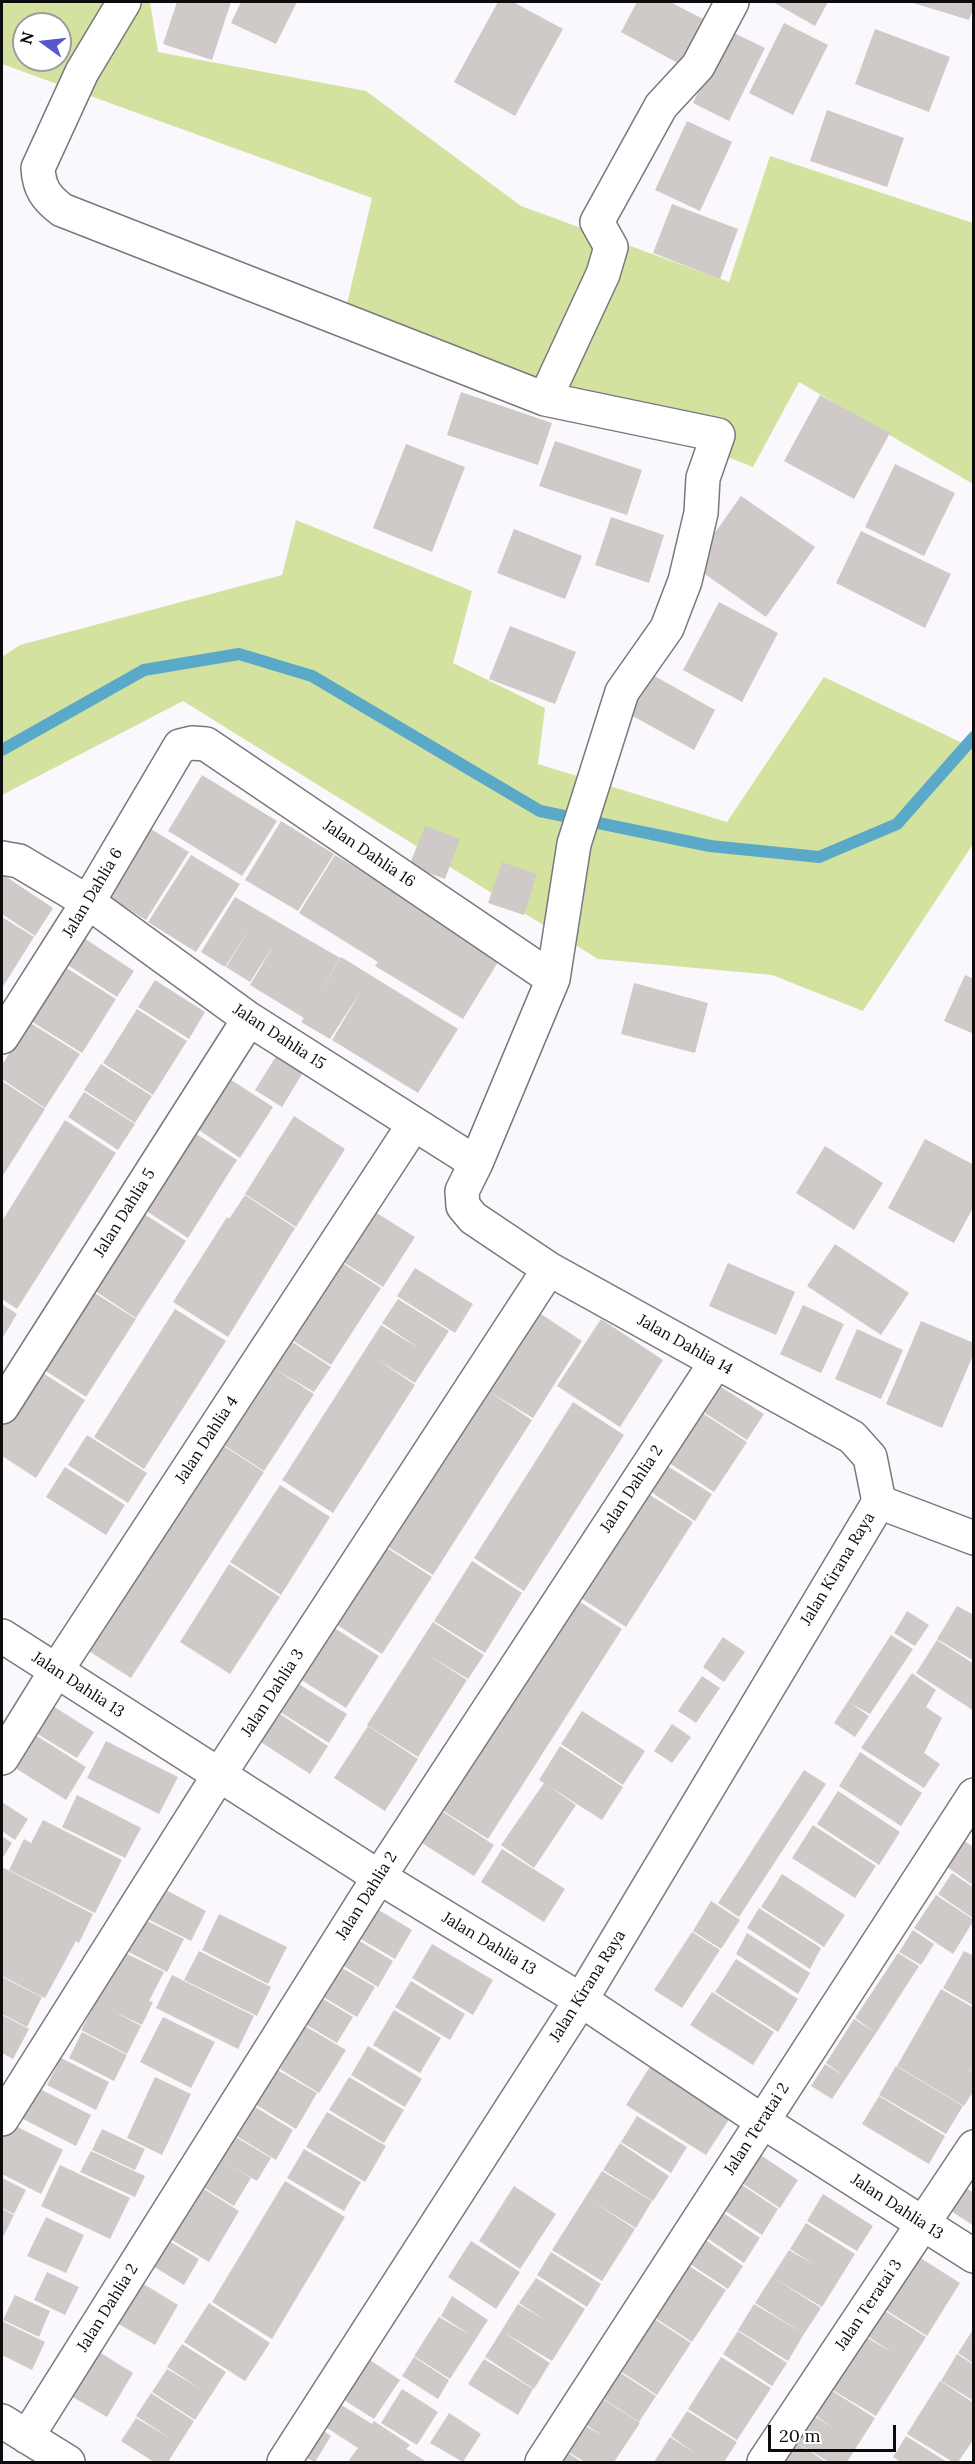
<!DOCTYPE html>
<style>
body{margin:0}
#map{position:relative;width:975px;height:2464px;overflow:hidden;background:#faf8fd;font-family:Lora,serif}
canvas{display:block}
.frame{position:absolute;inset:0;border:3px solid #0c0b0d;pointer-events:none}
.north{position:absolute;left:12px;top:12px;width:60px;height:60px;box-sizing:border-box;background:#fff;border:2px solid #9e9d9e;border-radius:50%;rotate:285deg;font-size:16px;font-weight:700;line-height:24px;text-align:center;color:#0c0b0d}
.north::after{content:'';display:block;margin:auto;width:21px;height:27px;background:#5757ce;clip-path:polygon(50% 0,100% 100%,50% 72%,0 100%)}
.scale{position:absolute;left:768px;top:2425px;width:128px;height:27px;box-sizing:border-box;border:3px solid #0c0b0d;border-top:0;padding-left:8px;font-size:18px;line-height:21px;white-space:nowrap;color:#0c0b0d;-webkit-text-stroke:4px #fff;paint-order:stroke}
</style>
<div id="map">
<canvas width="975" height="2464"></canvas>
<div class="frame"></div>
<div class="north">N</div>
<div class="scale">20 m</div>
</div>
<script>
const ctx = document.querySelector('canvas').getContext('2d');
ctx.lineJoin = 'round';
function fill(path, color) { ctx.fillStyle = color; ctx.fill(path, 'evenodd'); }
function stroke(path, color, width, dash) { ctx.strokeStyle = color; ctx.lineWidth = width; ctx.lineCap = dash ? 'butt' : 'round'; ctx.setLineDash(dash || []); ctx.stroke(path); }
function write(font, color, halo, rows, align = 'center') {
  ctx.font = font + ' Lora,serif'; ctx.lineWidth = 4.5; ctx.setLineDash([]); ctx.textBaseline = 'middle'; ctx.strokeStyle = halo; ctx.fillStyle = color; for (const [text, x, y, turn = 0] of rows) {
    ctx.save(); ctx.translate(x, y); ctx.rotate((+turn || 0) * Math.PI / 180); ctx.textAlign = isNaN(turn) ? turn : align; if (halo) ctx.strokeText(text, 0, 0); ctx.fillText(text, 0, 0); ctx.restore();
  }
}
fill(new Path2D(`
 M2,2h148l8,50 208,39 155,115 208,76 41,-126 203,67v261l-174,-102 -46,85 -407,-159 26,-110 -370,-134zM24,24h36v36h-36z
 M296,520l176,71 -19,72 92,45 -7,56 189,58 97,-145 149,71v96l-110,167 -91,-36 -174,-16 -415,-258 -181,94v-138l18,-12 262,-70z`), '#d4e2a0');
stroke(new Path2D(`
 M2,750l142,-80 95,-16 73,22 228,135 170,35 109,11 78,-33 77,-87`), '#5aa9c9', 12);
fill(new Path2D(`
 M177,2h54l-19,58 -49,-16z
 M241,2h56l-21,42 -45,-21z
 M498,2h15l50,27 -48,87 -61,-34z
 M637,2h33l37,19 -24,45 -62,-34z
 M773,2h55l-13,24z
 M910,2h64v5l-5,13z
 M784,23l44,22 -35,70 -44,-22z
 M875,29l75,28 -21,55 -74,-28z
 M728,30l37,18 -36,73 -36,-18z
 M827,110l77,28 -17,49 -77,-26z
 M687,121l45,21 -32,69 -45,-21z
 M672,204l66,25 -18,50 -67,-26z
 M461,392l91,31 -14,42 -91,-30z
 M820,395l70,38 -36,66 -70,-38z
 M555,441l87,29 -15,45 -88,-29z
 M406,444l59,23 -33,85 -59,-24z
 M895,464l60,29 -31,63 -59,-29z
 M741,496l74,51 -49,70 -74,-52z
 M611,517l53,18 -15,48 -54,-18z
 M514,529l68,27 -17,43 -68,-26z
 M861,531l90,43 -26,54 -89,-45z
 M719,602l59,31 -36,69 -59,-32z
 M510,626l66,26 -21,52 -66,-25z
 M644,670l71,40 -21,40 -72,-40z
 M202,775l75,46 -35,55 -74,-45z
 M281,821l53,33 -36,57 -53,-31z
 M141,823l48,29 -43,68 -48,-29z
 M425,826l35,13 -15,40 -36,-13z
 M191,855l49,29 -44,68 -48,-30z
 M335,855l168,99 -40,65 -88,-53 3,-4 -79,-49z
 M502,862l35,12 -13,41 -36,-12z
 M2,874l51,34 -18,28 -33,-22z
 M235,897l105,61 -24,41 25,-42 117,72 -40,64 -86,-53 29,-49 -31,48 -29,-17 3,-4 -54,-33 25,-42 -25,39 -24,-15 26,-41 -27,41 -24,-15z
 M2,917l32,20 -32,51z
 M84,938l50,33 -17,26 -51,-33z
 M65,967l51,32 -34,54 -51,-32z
 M965,975l9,4v55l-30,-13z
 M155,980l50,32 -16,27 -51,-32z
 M634,983l74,20 -13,50 -74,-19z
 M137,1009l50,32 -34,54 -50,-32z
 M29,1022l51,32 -35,54 -43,-29v-14z
 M283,1045l27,16 -28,46 -27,-17z
 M101,1064l51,32 -17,27 -51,-33z
 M222,1074l51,33 -33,51 -50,-34z
 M2,1081l43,28 -43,68z
 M84,1092l51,32 -17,26 -50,-33z
 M294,1116l51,33 -49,78 -51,-33z
 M65,1120l51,33 -99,156 -15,-10v-78z
 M187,1128l50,32 -49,78 -51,-33z
 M925,1139l49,26v41l-20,37 -66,-35z
 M825,1146l58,37 -29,47 -58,-37z
 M245,1195l50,33 -67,109 -55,-35 54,-85 2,2z
 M364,1205l51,32 -32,50 -51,-32z
 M135,1208l51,33 -50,77 -50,-33z
 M835,1244l74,49 -28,42 -74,-49z
 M330,1255l51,33 -50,77 -50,-32z
 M728,1263l67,29 -19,43 -67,-29z
 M415,1268l58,36 -18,29 -58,-37z
 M85,1287l51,32 -50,78 -51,-33z
 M398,1299l51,32 -34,52 -38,-24 38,26 -82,128 -51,-33 99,-155 39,24 -38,-26z
 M2,1304l15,10 -15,25z
 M803,1305l41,19 -23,49 -41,-19z
 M532,1308l50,33 -49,77 -43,-26 42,28 -99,155 -51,-32z
 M175,1309l51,32 -82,128 -50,-32z
 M601,1319l62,41 -43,67 -63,-41z
 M921,1321l53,22v10l-32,75 -56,-24z
 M857,1329l46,21 -22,49 -46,-20z
 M280,1334l51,33 -17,25 -39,-23 39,25 -50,77 -51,-33z
 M35,1368l50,32 -49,78 -34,-22v-36z
 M713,1382l51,32 -17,26 -50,-32z
 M573,1402l51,33 -100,156 -50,-33z
 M696,1409l51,33 -33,50 -51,-33z
 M87,1435l60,38 -19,30 -60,-38z
 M213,1439l51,33 -133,206 -50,-32z
 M661,1462l51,32 -17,27 -50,-33z
 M65,1467l60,38 -19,30 -60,-38z
 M280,1485l50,32 -49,78 -51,-33z
 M642,1490l51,32 -67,105 -50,-32z
 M381,1544l51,33 -50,77 -51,-33z
 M472,1561l50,32 -37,60 -51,-32z
 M229,1564l51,33 -50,77 -50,-32z
 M571,1596l51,33 -134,210 -51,-32z
 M957,1606l17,9v46l-37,-22z
 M907,1611l22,14 -14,21 -21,-13z
 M433,1622l51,33 -16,24 -43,-26 42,27 -49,77 -51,-32z
 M328,1624l51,32 -33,52 -51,-32z
 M891,1635l22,14 -43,65 -20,-11 19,13 -14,21 -21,-14z
 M723,1637l22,15 -21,30 -21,-15z
 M937,1640l37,24v47l-58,-38z
 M912,1673l24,17 -10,17 16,11 -18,35 16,11 -16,24 -63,-40z
 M702,1676l18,12 -24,35 -18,-12z
 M289,1678l58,36 -18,29 -58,-37z
 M48,1703l46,29 -17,26 -46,-28z
 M271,1708l57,38 -18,28 -57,-37z
 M582,1711l63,40 -22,34 -62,-41z
 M672,1724l19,13 -19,26 -18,-12z
 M368,1726l50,33 -33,52 -51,-33z
 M29,1731l57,36 -20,33 -57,-36z
 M106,1741l72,36 -19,37 -72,-36z
 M560,1746l63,41 -21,33 -55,-35 29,20 -42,63 -33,-23 43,-62 -5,-3z
 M860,1752l62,41 -21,33 -62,-40z
 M804,1770l22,14 -87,133 -21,-14z
 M838,1791l62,41 -21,33 -62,-41z
 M77,1795l64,33 -16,30 -63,-31z
 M2,1802l26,17 -13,21 -13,-9z
 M434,1806l60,39 -20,31 -60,-38z
 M43,1820l79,40 -27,53 -86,-43 15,-31 7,4z
 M813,1825l63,41 -21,32 -63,-40z
 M2,1836l10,7 -10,16z
 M964,1841l10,6v39l-28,-20z
 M502,1849l63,40 -21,33 -63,-40z
 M2,1867l91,47 -14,29 -3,-2 -31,57 -43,-22z
 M952,1873l22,15v31l-36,-25z
 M782,1874l63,41 -21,32 -63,-40z
 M162,1888l44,23 -15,30 -45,-23z
 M936,1895l38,25 -21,34 -39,-26z
 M711,1901l29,19 -19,29 -28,-18z
 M372,1906l40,24 -17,29 -41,-24z
 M759,1908l62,40 -11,21 -63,-41z
 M219,1914l68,33 -19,37 -66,-34z
 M141,1918l43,21 -17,33 -42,-22z
 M913,1930l21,14 -13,21 -22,-13z
 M692,1932l28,18 -38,58 -28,-18z
 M747,1933l63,40 -12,21 -62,-40z
 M353,1937l40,24 -15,26 -41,-25z
 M432,1944l61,36 -20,35 -61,-37z
 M199,1951l72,36 -14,29 -73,-36z
 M964,1951l10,5v50l-31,-18z
 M123,1952l41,20 -15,29 4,1 -11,23 -29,-14 28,15 -14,28 -46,-24z
 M898,1953l21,13 -43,67 -21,-15z
 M736,1959l62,40 -20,33 -63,-40z
 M335,1964l40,23 -18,30 -39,-23z
 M172,1975l82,41 -16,33 -82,-41z
 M2,1977l40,20 -15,30 -25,-13z
 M411,1981l54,33 -15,26 -55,-33z
 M941,1989l33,19v64l-7,-3 7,4v17l-10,16 -67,-40z
 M712,1992l62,40 -21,33 -63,-40z
 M315,1994l38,23 -16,26 -37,-22z
 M394,2010l47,28 -21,35 -47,-28z
 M2,2015l27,14 -16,30 -11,-6z
 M163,2017l52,25 -24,46 -51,-26z
 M854,2019l22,14 -44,66 -21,-13 14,-22 19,12 -18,-13z
 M305,2026l41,24 -27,43 -39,-24z
 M82,2032l45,23 -13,26 -45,-23z
 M368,2046l54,33 -17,28 -54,-32z
 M61,2058l48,24 -13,28 -49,-25z
 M269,2065l48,28 -21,36 -48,-29z
 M651,2065l81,50 -26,40 -80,-50z
 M896,2066l67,40 -17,28 -67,-39z
 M155,2077l36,17 -29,61 -35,-17z
 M349,2077l55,33 -20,33 -55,-33z
 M36,2087l55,28 -15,31 -55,-28z
 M879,2096l66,40 -16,28 -67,-40z
 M247,2102l46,28 -17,30 -46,-28z
 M327,2112l59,34 -21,36 -59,-35z
 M637,2116l50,31 -16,26 -50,-31z
 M6,2121l57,29 -22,44 -39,-20v-45z
 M102,2129l43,20 -10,21 -43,-20z
 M229,2133l42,25 -14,23 -36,-21 30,18 -17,28 -36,-22z
 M620,2143l49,33 -16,25 -50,-31z
 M750,2148l48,32 -18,28 -49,-32z
 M304,2149l57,33 -17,29 -57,-33z
 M91,2151l54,25 -10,21 -55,-25z
 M60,2165l70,33 -20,41 -69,-33z
 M602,2171l50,30 -16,27 -43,-26 42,27 -33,52 -50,-31z
 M730,2177l48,32 -16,26 -49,-32z
 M2,2178l24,12 -12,24 -12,-6z
 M285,2181l60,36 -73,122 -60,-37z
 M199,2186l40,25 -30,51 -44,-26z
 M514,2186l42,28 -36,55 -41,-28z
 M966,2188l8,5v33l-23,-15z
 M823,2194l50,32 -16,25 -50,-30z
 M712,2205l48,33 -16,25 -49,-33z
 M2,2209l12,6 -12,24z
 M46,2217l38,18 -18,38 -39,-17z
 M806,2223l49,31 -33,53 -48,-29 47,30 -17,26 -49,-31 34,-53 26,15 -25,-16z
 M694,2232l49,34 -15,23 -50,-33z
 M161,2236l38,23 -15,26 -38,-23z
 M471,2241l49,31 -24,37 -48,-32z
 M551,2252l50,32 -14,23 -50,-32z
 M911,2252l49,31 -33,53 -49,-31z
 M677,2258l49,32 -34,52 -49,-32z
 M47,2272l32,15 -14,28 -31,-15z
 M134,2278l44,27 -23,40 -45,-26z
 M536,2278l49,31 -33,52 -49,-29 47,31 -16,26 -49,-32 33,-53 27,16 -26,-17z
 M15,2295l35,16 -11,26 -36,-17z
 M452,2296l36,24 -38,59 -36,-23 25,-39 33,19 -31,-20z
 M209,2303l61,40 -25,38 -61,-39z
 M754,2304l50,30 -16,27 -50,-31z
 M877,2306l49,31 -50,79 -50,-30 33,-53 34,20 -32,-21z
 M642,2311l49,32 -34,52 -49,-32z
 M2,2321l43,21 -13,28 -30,-15z
 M974,2328v36l-16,-11z
 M738,2331l49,32 -15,23 -49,-32z
 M182,2344l44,28 -31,48 -43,-28 15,-23 34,20 -34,-22z
 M91,2347l42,26 -26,44 -43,-25z
 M957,2354l17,11v36l-33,-20z
 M414,2357l35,23 -11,19 -36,-23z
 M721,2357l50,31 -34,52 -49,-31z
 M367,2358l33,22 -26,39 -33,-21z
 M484,2359l49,30 -15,26 -50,-31z
 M607,2364l49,32 -17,26 -49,-32z
 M940,2381l34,22v36l-16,23h-5l-46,-28z
 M826,2387l49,31 -28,44h-18l-35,-21 32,21h-48l31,-49 26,16 -25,-17z
 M402,2389l36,23 -21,33 -36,-22z
 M590,2391l50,32 -26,39h-29l-28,-17 16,-26 30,17 -29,-19z
 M151,2393l43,28 -26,41h-14l-33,-21 15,-23 34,20 -34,-22z
 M335,2401l37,23 -8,12 10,-15 36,24 -4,4 21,13h-74l-4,-2 9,-12 -37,-24z
 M687,2411l50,31 -13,20h-70l16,-25 26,17 -25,-18z
 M449,2413l32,21 -18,28 -33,-19z
 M313,2424l18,12 -16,26 -20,-10z
 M906,2436l41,26h-46l-8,-5z
 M556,2445l26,17h-37z`), '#cfcac7');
const street = new Path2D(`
 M124,2l-42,70 -44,96c1,20 8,30 24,42l483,189 173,36 -15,43 -2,35 -16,68 -18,47 -45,64 -48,152 -21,135 -77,184 -14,28 1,15 10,12 76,51 303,168 18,20 9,45
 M545,399l58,-125 8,-27 -14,-25 64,-116 37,-40 34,-64
 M2,858l17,3 69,41 161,117 227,144
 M2,1037l86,-135 92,-156 12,-3 14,1 347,235
 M2,1407l247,-388
 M2,1636l377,241 202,123 181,121 212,135
 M2,1758l54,-87 358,-547
 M2,2119l217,-344 330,-506
 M2,2421l66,41
 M27,2437l352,-560 337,-515
 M542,2462l432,-667
 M764,2462l210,-315`);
const secondary = new Path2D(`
 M284,2462l297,-462 298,-498 95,36`);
stroke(street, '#79787c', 36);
stroke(secondary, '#79787c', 36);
stroke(street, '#fff', 33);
stroke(secondary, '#fff', 33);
write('16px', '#0c0b0d', '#fff', [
 ["Jalan Dahlia 16",369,854,34],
 ["Jalan Dahlia 6",93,893,-59],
 ["Jalan Dahlia 15",279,1037,33],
 ["Jalan Dahlia 5",125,1213,-58],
 ["Jalan Dahlia 14",685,1345,29],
 ["Jalan Dahlia 4",207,1440,-57],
 ["Jalan Dahlia 2",632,1489,-57],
 ["Jalan Kirana Raya",838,1569,-59],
 ["Jalan Dahlia 13",78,1685,33],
 ["Jalan Dahlia 3",273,1693,-57],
 ["Jalan Dahlia 2",367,1896,-58],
 ["Jalan Dahlia 13",489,1944,31],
 ["Jalan Kirana Raya",588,1986,-58],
 ["Jalan Teratai 2",757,2129,-57],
 ["Jalan Dahlia 13",897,2207,33],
 ["Jalan Teratai 3",869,2305,-56],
 ["Jalan Dahlia 2",108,2308,-58]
]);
</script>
